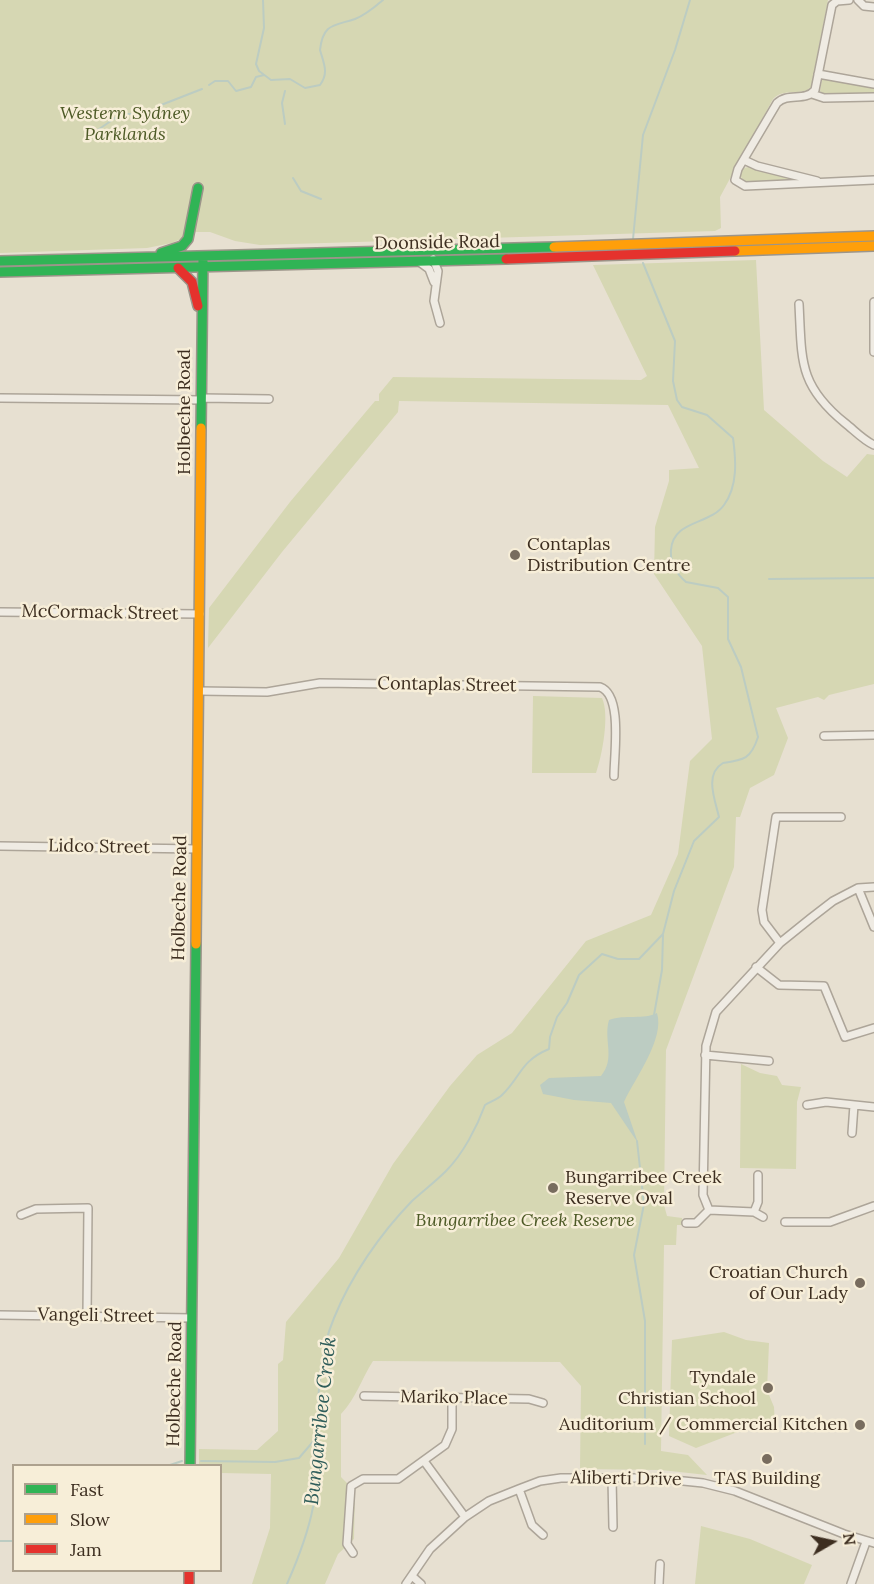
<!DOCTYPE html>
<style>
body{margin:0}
#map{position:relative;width:874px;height:1584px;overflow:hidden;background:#e7e0d1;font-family:Lora,serif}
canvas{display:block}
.legend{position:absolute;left:12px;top:1464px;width:210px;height:108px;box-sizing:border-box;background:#f7eed8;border:2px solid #ada18e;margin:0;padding:8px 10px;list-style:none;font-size:18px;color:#3d2e20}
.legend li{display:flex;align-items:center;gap:12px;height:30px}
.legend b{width:30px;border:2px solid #ada18e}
.north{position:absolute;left:802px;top:1512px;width:60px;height:60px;-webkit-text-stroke:4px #f7eed8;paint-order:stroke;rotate:81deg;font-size:16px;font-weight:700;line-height:24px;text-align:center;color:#3d2e20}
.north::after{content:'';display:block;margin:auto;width:21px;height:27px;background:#3d2e20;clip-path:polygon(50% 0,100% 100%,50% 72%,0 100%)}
</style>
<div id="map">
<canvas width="874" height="1584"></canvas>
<ul class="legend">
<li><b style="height:8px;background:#30b455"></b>Fast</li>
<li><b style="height:8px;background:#ff9f0a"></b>Slow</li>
<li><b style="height:8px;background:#e5322d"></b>Jam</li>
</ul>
<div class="north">N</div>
</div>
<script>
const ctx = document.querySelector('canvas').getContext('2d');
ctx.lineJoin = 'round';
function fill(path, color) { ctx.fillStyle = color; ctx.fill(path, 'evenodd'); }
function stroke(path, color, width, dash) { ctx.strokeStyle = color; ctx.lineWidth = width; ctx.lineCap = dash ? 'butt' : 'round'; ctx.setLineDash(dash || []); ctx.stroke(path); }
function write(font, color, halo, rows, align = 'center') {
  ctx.font = font + ' Lora,serif'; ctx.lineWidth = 5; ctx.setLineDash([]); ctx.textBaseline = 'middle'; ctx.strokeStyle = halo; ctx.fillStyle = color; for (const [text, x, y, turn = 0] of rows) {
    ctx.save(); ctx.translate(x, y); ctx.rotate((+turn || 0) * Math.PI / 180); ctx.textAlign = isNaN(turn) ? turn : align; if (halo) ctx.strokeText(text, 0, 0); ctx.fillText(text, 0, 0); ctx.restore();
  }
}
fill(new Path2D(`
 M0,0h828l-17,87c-10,10 -27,0 -38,12l-53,98 1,31 -6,3 -455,14 -25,-4 -25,-9h-14l-24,11 -25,5 -147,5z
 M827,78l47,8v8l-49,2 -5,-5 2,-11z
 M748,167h3l52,13 -58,3 -6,-9 2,-5z
 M756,260l8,150 59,51 24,16 20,-23 7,1v229l-45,11 -5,5 -6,-3 -42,11 12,30 -14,37 -24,13 -10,29h-4l-2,50 -68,183 -2,155 3,11 15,2v7h-5l-1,20h-12l-3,206 27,4 19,20 -46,-5 -81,-1 1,-83 -21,-24 -187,-1c-12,19 -17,37 -32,53v63l14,14 -1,48 -16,15 -13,30h-73l18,-56 1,-54 -50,-1 -1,-7h-21v-17l58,1 21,-19v-67l5,-4 3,-38 53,-64 54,-94 57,-78 27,-31 35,-22 74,-92 65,-26 27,-61 12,-93 22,-22 -10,-93 -48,-72 1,-47 14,-46v-11l30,-2 -31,-63 -269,-4 -1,11 -116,140 -74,96 1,-40 81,-106 85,-101h4v-7l14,-17 248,3 6,-4 -54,-111z
 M533,696l69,2c8,17 0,58 -6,75h-64z
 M741,1064l19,9 17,3 5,9 19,2 -4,15 -1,67 -56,-1z
 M724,1332l22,8 23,3 -2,47 7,17 1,18 -22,1 -57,22 -27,-12 3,-96z
 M701,1526l49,13 62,26 -8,19h-109z`), '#d6d7b3');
fill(new Path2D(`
 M657,1013c8,26 -22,65 -33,89l14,41 -27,-40 -37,-3 -31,-6 -3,-9 9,-7 52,-2c15,-18 2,-36 8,-56 16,-6 35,0 48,-7z`), '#bcccc2');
stroke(new Path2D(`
 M263,0l1,28 -8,36 3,7 12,9 19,-1 15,9 15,-3c9,-12 4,-21 0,-35 3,-27 14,-24 35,-31 8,-3 21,-13 28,-19
 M209,85l6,-4h13l8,10 15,-4 5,-10 8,-2
 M285,91l-3,12 3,21
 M161,105l41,-16
 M86,138l35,-24h27l4,-3
 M293,178l8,13 20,8
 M633,239l10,-104 32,-85 15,-50
 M769,579l105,-1
 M654,1015l8,-45 1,-35
 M637,1141l7,63 -10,51 11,66v123
 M201,1461l74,1 24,-4 18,-21
 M167,1466l15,-5
 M0,1541h14
 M287,1584c11,-25 21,-50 26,-77 10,-62 -4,-130 21,-189 17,-42 46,-84 78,-117 11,-10 23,-19 34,-30 17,-17 31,-44 39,-66 5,-3 13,-6 17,-10 19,-18 18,-34 47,-46l1,-12 7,-20 10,-14 12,-28 23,-21 16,5h21l24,-25 11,-43 20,-50 25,-24c-4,-17 -15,-43 4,-54 21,-3 28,-4 35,-26l-17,-70 -13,-28v-42l-10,-9 -32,-6c-9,-8 -16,-19 -15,-32 2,-30 39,-25 53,-45 14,-19 12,-45 9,-67l-26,-23 -25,-8 -5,-7 -4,-19 2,-40 -32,-78`), '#bcccc2', 2);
const street = new Path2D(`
 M849,0l-12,1 -5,4 -17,85c-10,12 -27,2 -38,13l-39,66 -3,11 10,6 129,-6
 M858,0l6,6 10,1
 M818,74l56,10
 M812,94l12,4 50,-1
 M744,160l13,6 60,15
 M433,259l5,12 -4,30 6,22
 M418,261l11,8 5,13
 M874,302v50
 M799,304c3,56 -1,81 46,119 9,7 18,17 29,22
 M0,398l202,2
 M202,398l67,1
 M0,612l200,2
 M199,691l68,1 53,-9 280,4c23,8 14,67 14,89
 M824,736l50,-1
 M0,846l197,3
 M858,888l16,39
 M780,943l-16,-21 -2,-12 14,-93h65
 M756,967l23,18 45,1 21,51 29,-9
 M705,1055l64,6
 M807,1105l19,-3 48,5
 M852,1133l2,-28
 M709,1210l-6,-15 3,-149 10,-34 64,-69 31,-25 22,-17 25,-13 16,-1
 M709,1210l45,2 9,5
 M754,1212l4,-10v-27
 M21,1215l15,-6 52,-1 -1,108
 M785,1222h45l44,-16
 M686,1223h10l13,-13
 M0,1315l192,3
 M364,1396l165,3 14,4
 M424,1461l41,56
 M612,1478l1,49
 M519,1489l13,36 11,10
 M353,1553l-6,-9 4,-58 12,-7h35l47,-34 7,-16v-29
 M412,1576l9,8
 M406,1584l24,-35 35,-32 24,-16 30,-12 21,-8 21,-3h93l49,5 32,8 109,43 30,9
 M659,1584l1,-20
 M851,1584l15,-42`);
const fast = new Path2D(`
 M161,253l21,-7 6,-7 10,-51
 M0,261l554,-14
 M0,272l506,-13
 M201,428l2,-169
 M190,1466l6,-522`);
const slow = new Path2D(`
 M554,247l320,-11
 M735,251l139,-5
 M196,944l5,-516`);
const jam = new Path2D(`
 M506,259l229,-8
 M178,268l14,14 6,24
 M189,1570v14`);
stroke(street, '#ada599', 10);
stroke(fast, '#9c958a', 12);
stroke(slow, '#9c958a', 12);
stroke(jam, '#9c958a', 12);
stroke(street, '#efebe3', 7);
stroke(fast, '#30b455', 9);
stroke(slow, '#ff9f0a', 9);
stroke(jam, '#e5322d', 9);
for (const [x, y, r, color] of [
 [515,555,6,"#786c5e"],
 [553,1188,6,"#786c5e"],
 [860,1283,6,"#786c5e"],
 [768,1388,6,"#786c5e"],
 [860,1425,6,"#786c5e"],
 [767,1459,6,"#786c5e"]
]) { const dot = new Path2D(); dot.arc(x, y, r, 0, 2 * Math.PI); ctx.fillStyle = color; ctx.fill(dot); stroke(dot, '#f7eed8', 2); }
write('italic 18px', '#4d5a26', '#f7eed8', [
 ["Western Sydney",125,114],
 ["Parklands",125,135],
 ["Bungarribee Creek Reserve",525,1221]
]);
write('18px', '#3d2e20', '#f7eed8', [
 ["Doonside Road",437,243,-1],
 ["Holbeche Road",185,412,-90],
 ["McCormack Street",100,613,1],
 ["Contaplas Street",447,685,1],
 ["Lidco Street",99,847,1],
 ["Holbeche Road",180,898,-89],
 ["Vangeli Street",96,1316,1],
 ["Holbeche Road",175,1384,-89],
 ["Mariko Place",454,1398,1],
 ["Aliberti Drive",626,1479,1]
]);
write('18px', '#3d2e20', '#f7eed8', [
 ["Contaplas",527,545,"left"],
 ["Distribution Centre",527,566,"left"],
 ["Bungarribee Creek",565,1178,"left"],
 ["Reserve Oval",565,1199,"left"],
 ["Croatian Church",848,1273],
 ["of Our Lady",848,1294],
 ["Tyndale",756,1378],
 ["Christian School",756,1399],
 ["Auditorium / Commercial Kitchen",848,1425],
 ["TAS Building",767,1479,"center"]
], 'right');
write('italic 20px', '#2f5d5a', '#f7eed8', [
 ["Bungarribee Creek",321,1421,-84]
]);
</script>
